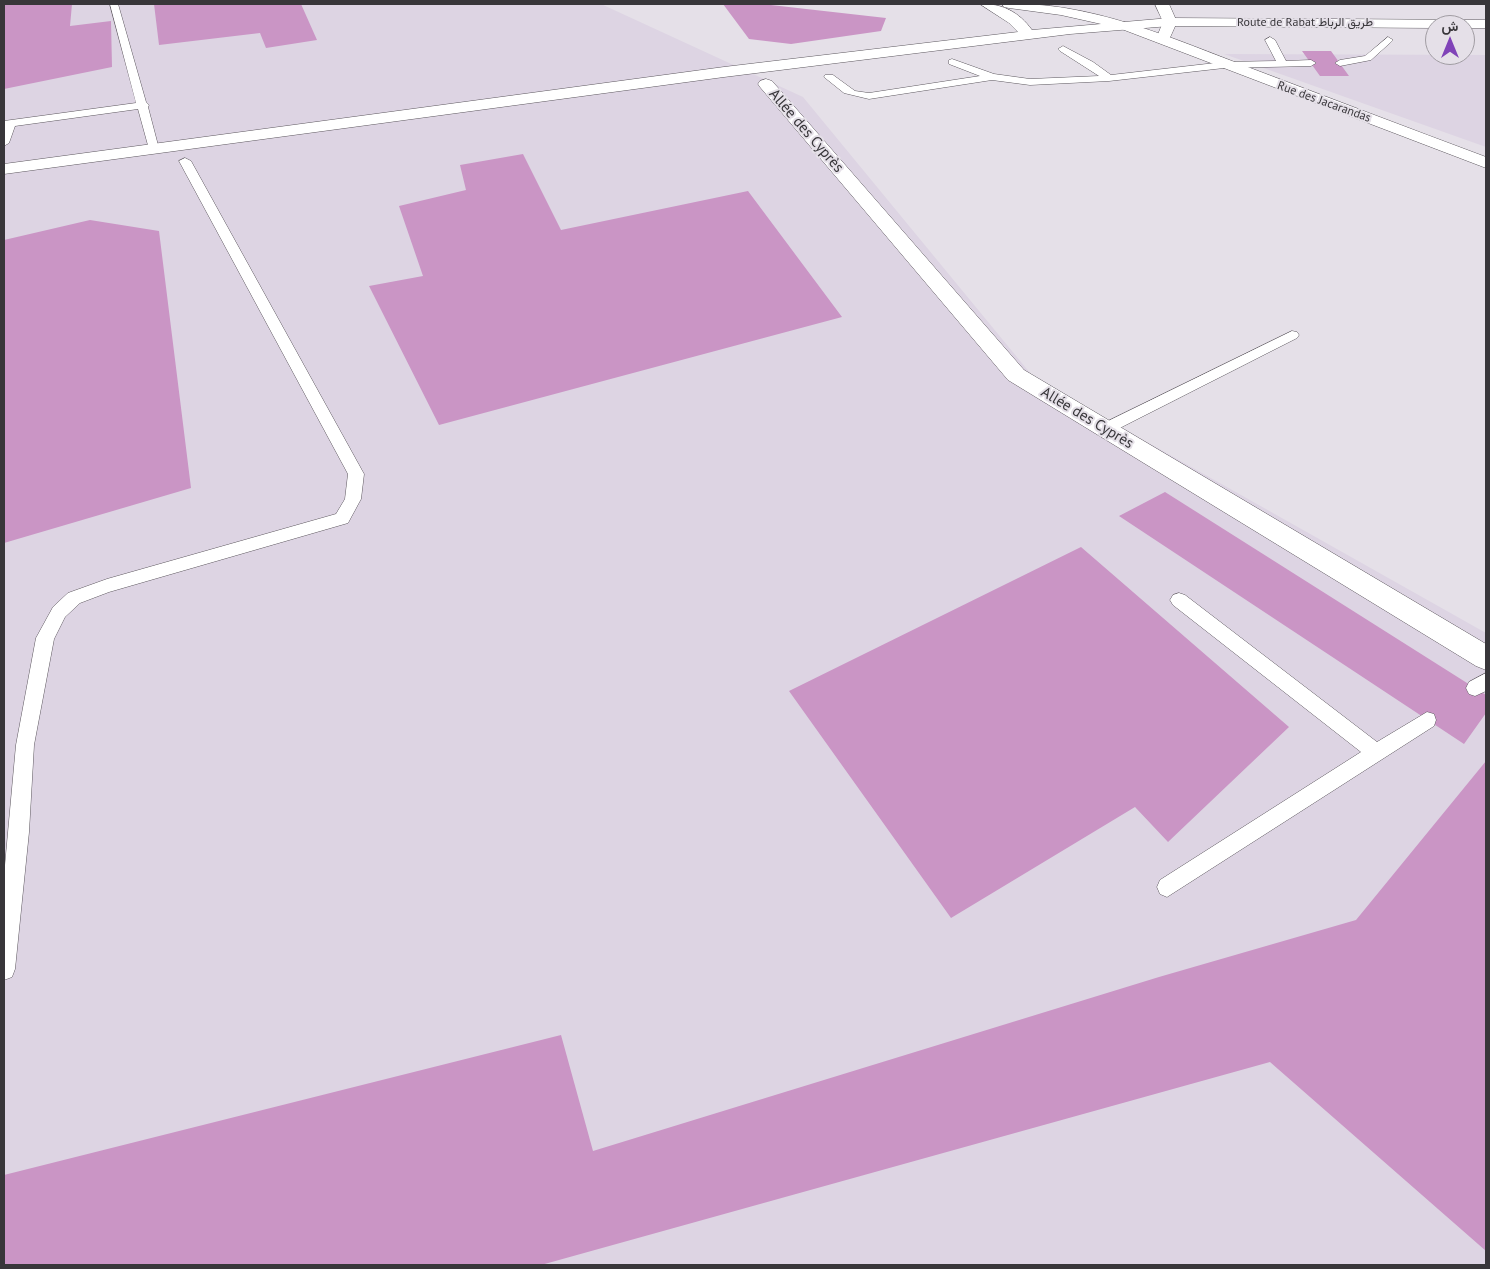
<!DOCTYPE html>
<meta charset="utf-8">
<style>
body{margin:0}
#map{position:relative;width:1490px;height:1269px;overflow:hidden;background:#e5e0e8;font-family:"PT Sans",Vazirmatn,sans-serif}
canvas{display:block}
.frame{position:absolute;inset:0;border:5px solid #38363a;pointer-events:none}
.north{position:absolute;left:1425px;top:15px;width:50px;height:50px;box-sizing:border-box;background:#e5e0e8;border:1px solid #a09ca2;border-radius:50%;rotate:0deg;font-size:14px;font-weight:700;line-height:20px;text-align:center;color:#38363a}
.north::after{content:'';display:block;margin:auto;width:18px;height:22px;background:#8043b8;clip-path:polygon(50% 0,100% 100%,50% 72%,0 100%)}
</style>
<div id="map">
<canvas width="1490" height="1269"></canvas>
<div class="frame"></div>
<div class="north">ش</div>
</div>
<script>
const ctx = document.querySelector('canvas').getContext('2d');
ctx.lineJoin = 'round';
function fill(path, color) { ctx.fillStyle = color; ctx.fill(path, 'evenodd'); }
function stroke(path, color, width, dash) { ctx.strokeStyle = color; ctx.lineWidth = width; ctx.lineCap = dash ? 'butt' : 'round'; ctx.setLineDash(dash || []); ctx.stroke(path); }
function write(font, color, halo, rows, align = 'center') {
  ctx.font = font + ' "PT Sans",Vazirmatn,sans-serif'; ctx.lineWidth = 4; ctx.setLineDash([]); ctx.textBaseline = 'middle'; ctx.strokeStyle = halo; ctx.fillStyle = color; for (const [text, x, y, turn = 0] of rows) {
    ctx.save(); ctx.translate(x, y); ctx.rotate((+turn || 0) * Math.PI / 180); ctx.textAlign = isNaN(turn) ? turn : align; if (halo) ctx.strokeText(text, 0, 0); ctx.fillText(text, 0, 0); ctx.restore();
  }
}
fill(new Path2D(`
 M4,4h597l202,93 232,282 451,254v632h-1482z
 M1224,54l262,1v92z`), '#ddd4e3');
fill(new Path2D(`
 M4,4h68l-2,22 41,-5 1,46 -108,22z
 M154,4h147l16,36 -51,8 -6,-15 -101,12z
 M723,4h39l124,14 -5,13 -90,13 -42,-5z
 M1302,51h29l18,25h-29z
 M523,154l38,76 187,-39 94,126 -403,108 -70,-139 54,-10 -24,-70 67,-16 -6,-25z
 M90,220l69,11 32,257 -187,55v-303z
 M1165,492l321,203v18l-22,31 -345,-228z
 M1081,547l208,180 -121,115 -33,-35 -184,111 -162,-227z
 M1486,761v490l-216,-189 -729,203h-537v-90l557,-140 32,116 566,-174 197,-57z`), '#ca95c5');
const lane = new Path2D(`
 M110,4h8l28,98 3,3 -1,2 11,42 -1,2h-8l-1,-2 -11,-40 -123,17 -6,17 -5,3v-25l132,-18z
 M1270,37l5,3 11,21 25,-1 5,3 -5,3 -87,2 -115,13 -79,4 -38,-5 -123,19 -25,-6 -20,-16 1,-2h8l22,16 14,2 111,-17 -31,-12v-4l3,-1 42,15 36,5 69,-3 -39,-25 -2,-2 5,-3 30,16 18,13 113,-13 52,-1 -11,-21z
 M1388,37l5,3 -2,2 -20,18 -31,6 -5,-3 5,-3 25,-4z
 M185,158l6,3 173,313 -3,25 -13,24 -239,69 -29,11 -15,14 -11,22 -20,106 -5,87 -14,137 -3,8 -8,3v-104l12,-131 20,-107 17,-31 15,-14 39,-14 229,-65 9,-15 3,-25 -169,-313z
 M1292,331l5,1 2,3 -2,3 -187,95 -5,1 -5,-1 -2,-4 2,-4z
 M1179,593l6,2 192,147 50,-30 7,2 2,6 -2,6 -267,171 -7,-3 -3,-7 3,-7 201,-128 -188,-147 -3,-5 3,-5z
 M1486,673v18l-11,5 -6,-2 -3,-6 3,-6z`);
const street = new Path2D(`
 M1155,4h14l8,18 -9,20h-10l-2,-3 7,-17z
 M766,79l6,2 252,289 462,274v26l-10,-4 -468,-286 -248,-293 -2,-3 2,-3z`);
const secondary = new Path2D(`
 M1002,4c87,-4 171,35 251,65 77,29 155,59 233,88v11l-367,-140 -58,-13 -52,-7 -5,-1z`);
const primary = new Path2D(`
 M980,4c22,-1 39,8 52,26l138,-12 316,2v8h-21v-3h-30v3l-265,-2 -100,8 -346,43 -720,97v-10l720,-97 294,-35 -9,-9z`);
stroke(lane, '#5d585f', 1);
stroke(street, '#5d585f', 1);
stroke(secondary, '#5d585f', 1);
stroke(primary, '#5d585f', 1);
fill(lane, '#fff');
fill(street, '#fff');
fill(secondary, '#fff');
fill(primary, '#fff');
write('12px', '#38363a', '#e5e0e8', [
 ["Route de Rabat طريق الرباط",1305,23],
 ["Rue des Jacarandas",1324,102,20]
]);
write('15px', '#38363a', '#e5e0e8', [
 ["Allée des Cyprès",806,131,49],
 ["Allée des Cyprès",1087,418,31]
]);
</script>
